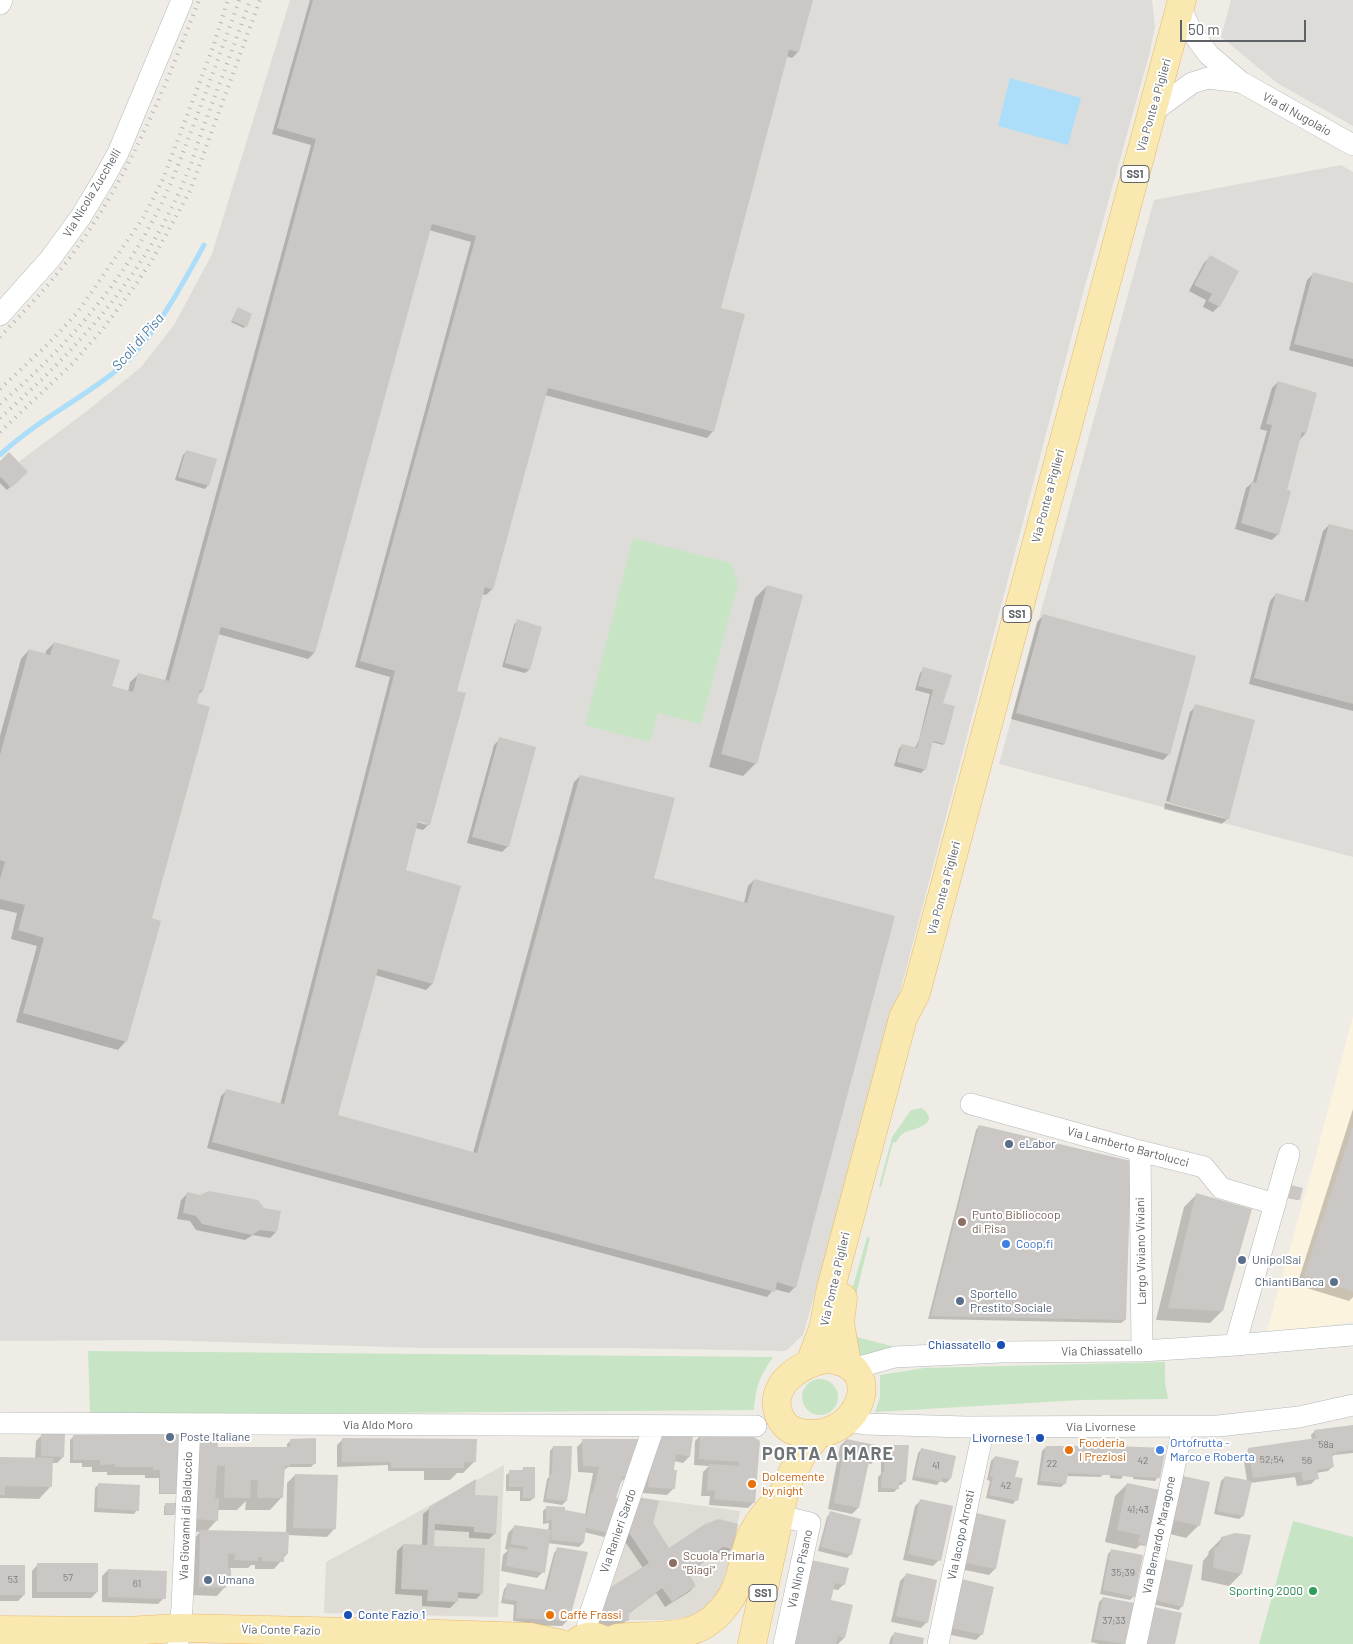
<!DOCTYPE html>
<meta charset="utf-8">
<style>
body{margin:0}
#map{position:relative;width:1353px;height:1644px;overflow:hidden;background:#efece6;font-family:Barlow,sans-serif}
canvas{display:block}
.scale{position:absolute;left:1180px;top:20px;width:126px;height:22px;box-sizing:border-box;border:2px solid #5e6266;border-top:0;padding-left:6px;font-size:15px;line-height:18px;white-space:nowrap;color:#5e6266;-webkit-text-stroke:4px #fff;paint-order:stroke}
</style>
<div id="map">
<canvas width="1353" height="1644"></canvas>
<div class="scale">50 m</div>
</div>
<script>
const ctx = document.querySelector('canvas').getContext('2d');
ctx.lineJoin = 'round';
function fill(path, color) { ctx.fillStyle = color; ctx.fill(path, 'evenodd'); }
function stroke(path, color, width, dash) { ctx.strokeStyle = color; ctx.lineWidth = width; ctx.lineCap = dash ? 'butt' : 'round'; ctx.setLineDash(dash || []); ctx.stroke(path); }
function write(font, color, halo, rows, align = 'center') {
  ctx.font = font + ' Barlow,sans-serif'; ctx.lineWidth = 4; ctx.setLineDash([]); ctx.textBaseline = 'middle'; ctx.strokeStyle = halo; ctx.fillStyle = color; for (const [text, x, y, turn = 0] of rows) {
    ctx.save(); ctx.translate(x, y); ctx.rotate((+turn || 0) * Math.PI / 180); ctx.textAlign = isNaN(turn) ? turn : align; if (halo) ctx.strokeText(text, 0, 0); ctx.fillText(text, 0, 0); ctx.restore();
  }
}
fill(new Path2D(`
 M1353,1016v306l-87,12 49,-175z`), '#fcf3df');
fill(new Path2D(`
 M290,0h862l3,27 -6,28 -69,249 -182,696 -95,335 -17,16 -168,-3h-193l-269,-8 -156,1v-862l9,-10 78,-58 54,-44 33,-42 38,-71z
 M1231,0h122v126l-76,-43 -56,-46z
 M1341,165l12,7v685l-354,-93 155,-564z`), '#dedcd8');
fill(new Path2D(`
 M504,1465l-6,152 -174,-4 2,-51z
 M637,1497l103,14 -7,38 -13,42 -5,8 -13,12 -15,6 -18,3h-66l-1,-13z`), '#dfdbd5');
fill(new Path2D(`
 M633,538l98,25 7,21 -37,140 -43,-11 -8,29 -65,-17z
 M922,1108c20,17 -8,20 -18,25 -4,2 -6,6 -8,10l-3,-1 -12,45h-2l13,-50 19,-27z
 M867,1237l3,1 -17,69 -2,11 2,18 42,11c-8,4 -16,10 -25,11 -26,2 -25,-37 -22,-54z
 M88,1351l685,6c-14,21 -17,29 -19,53l-664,5z
 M1165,1362v20l3,17 -87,1 -206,12 5,-15v-22l44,-7z
 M802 1397a18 18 0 1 1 36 0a18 18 0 1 1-36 0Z
 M1293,1521l60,16v107h-94z`), '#c7e5c5');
fill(new Path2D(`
 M1010,78l71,20 -13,47 -70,-19z`), '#acdef9');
fill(new Path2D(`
 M310,0h502l-14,52 -6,6 -6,-2 -67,253 -6,122 -6,7 -162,-43 -53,194 -6,6 -4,-1 -27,98 -26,132 -6,6 -8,-2 -11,43 55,15 -27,98 -6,6 -51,-15 -38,141 136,37 101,-371 6,-6 73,103 91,24 4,-17 6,-6 41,407 -6,6 -15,-4 -7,8 -560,-149 14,-52 6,-6 53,15 110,-428 -35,-10 116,-425 -42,-12 -115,423 -6,6 -90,-25 -16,57 -5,5 -47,223 -24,122 -8,9 -102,-28 21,-76 -26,-7 6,-26 -17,-4v-173l21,-77 8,-9 16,5 1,-4 8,-8 57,44 17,5 2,-10 9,-8 26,7 146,-536 -39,-11zM412,818l15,5v2l-16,-5z
 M1210,257l27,14 -18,35 -6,6 -10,-5 3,-7 -17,-9 15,-28z
 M1313,274l40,10v83l-64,-17 18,-70z
 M237,310l14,4 -7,14 -13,-6z
 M1278,382l38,11 -11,41 -6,6 -14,52 -7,42 -6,6 -37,-11 11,-41 7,-6 14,-51 -7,-2 12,-41z
 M186,452l22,33 -3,4 -30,-9 8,-25z
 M0,463l26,9 -19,18 -7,-7z
 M1329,525l24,7v179l-104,-27 21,-83 6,-7 28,8 19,-71z
 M767,586l-11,177 -13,13 -34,-9 46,-169z
 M1043,616l126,138 -6,6 -152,-41 26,-97z
 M517,621l24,7 -12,42 -4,3 -23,-6 12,-42z
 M924,669l18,33 2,41 -1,2 -11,-3 -7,27 -4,4 -27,-7 5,-17 3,-4 13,3 4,-8 11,-46 -15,-4 5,-17z
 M1196,706l32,112 -6,6 -58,-15 1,-6 61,16v-3l-60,-15 24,-89z
 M500,739l8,107 -6,6 -35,-9 27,-98z
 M1353,1109v188l-4,4 -52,-16z
 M979,1126l146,194 -4,3 -193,-4 48,-189z
 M1292,1187l7,12 -2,1 -9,-2z
 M187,1194l89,38 -6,6 -17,-3 -8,5 -49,-10 -6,-9 -13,-2 4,-19z
 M1196,1195l26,116 -12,12 -54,-3 28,-113z
 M1353,1426v27l-19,2 -2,2v10l-4,4 -12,2 1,5 -6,6 -14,2 -2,-9 -45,6 -7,33 -4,3 -25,-5 7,-33 4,-4 22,4 -4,-26 6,-6 63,-9 -1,-5 4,-4z
 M42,1435l21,22 -6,6h-5l-1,23 -12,13 -39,-1v-40l35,1 1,-18z
 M177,1435v58l-2,1h-16v-16h-14v-3h-38v-3h-15v-5h-10v-4h-12v-23l4,-4z
 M701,1435l53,3v64l-6,6 -39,-3 1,-9h-9l2,-24 6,-6 -15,-1 1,-24z
 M692,1437l-3,20 -6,6 -9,-2 -1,10h2l-2,18 -6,6 -24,-2 5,-43z
 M343,1439l132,22 -12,12h-6l-7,7h-26v-9h-36v-6l-51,2v-22z
 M291,1440l24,23 -4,4h-23l-5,4 -1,26 -12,13h-25l1,-9 -9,9h-19l-1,10 -11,12 80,1 1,-50 8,-8 40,53 -8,9 -40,-2v19l-13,15h-19v-4h-4l-3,3h-18v13l-13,15 -25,-1 1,-55 7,-8 -15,-1 3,-76 13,-12 15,5h71v-4z
 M846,1440l31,18 -6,6 -4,-1 -9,45 -6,6 -24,-5 12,-63z
 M583,1441l43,36 -6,6 -5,16 -7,34 -4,4 -20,-5 -1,11 -4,4 -32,-4 -4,29 -6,6 -36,-7 2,-16 5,-5 -3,-1 3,-16 6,-6 34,4 1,-8 -6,1v-13l4,-4 38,8 8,-42 -15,-1 -1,-25z
 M890,1446l15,35 -4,4h-3v3l-4,4h-16v-15l3,-3v-12l5,-5v-7z
 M553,1447l17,27 -4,27 -4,4 -19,-3 4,-23 2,-2 1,-26z
 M1046,1447l112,30 -3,4 -22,-2v-2l-10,-1 -2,3 -11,-1v-3h-7l-3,2 -34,-1 -1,7 -4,4 -24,-2 5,-34z
 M922,1449l28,30 -4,4 -6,-2 -3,4 -25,-5 6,-27z
 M995,1457l19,21 2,22 -3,4 -27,-6 4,-17 -3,-1 4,-19z
 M523,1469l11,29 -4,3h-10v-10h-14v-16l4,-3h10z
 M1184,1478l15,47 -13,13 -24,-6z
 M99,1484l38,26 -3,4 -40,-2 1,-24z
 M1127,1484l22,52 -4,10 -5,-1 -4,4 -31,-7 10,-46z
 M474,1496l21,37 -6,6 -20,-1v-6l-36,-2 -1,17 50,46 -6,6 -19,-1 -1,4 -6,6 -28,-2v-10l-27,-2 2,-43 6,-6 19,1 1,-32 7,-6z
 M921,1500l18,60 -6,6 -30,-6 12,-54z
 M166,1505l9,9 -2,1h-9v-9z
 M631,1505l20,19 17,26 38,-24 25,23 -6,6 -9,-2 -28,20 7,13 -6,6 -24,15 -9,-14 -28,21 -1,6 -6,6h-24v-12l46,-46 -21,-31z
 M830,1513l21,41 -4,4 -29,-7 9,-34z
 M971,1521l24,48 -6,6 -29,-6z
 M1222,1538l19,36 -12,12 -28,-6 2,-19 5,-6 1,-4z
 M557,1549l11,71 -6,6 -39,-1v-3l-10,-1 1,-16 -13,-2 3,-14 4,-4 36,6 10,-38z
 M1112,1550l22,46 -4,4 -30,-6 8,-40z
 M38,1564l59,28 -6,6h-59v-27z
 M1161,1564l21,42 -3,4 -27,-6z
 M0,1566l24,29 -6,6h-18z
 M806,1567l38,17 -6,6 -6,-1 -3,12 15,37 -6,6h-3z
 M108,1570l56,28 -6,6 -56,-2v-26z
 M906,1575l21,47 -6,6 -30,-6 9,-41z
 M956,1587l26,47 -6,6 -30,-6z
 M1103,1598l29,6 -8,40h-25l-8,-2 8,-40z
 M894,1634l27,10h-32l2,-7z`), '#0003');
stroke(new Path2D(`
 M0,455c36,-34 80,-55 117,-85 36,-30 65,-85 87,-125`), '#acdef9', 5);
fill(new Path2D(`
 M313,0h500l-14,52 -10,-2 -68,258 24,6 -31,118 -166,-44 -55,202 -8,-3 -28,104 9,2 -36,132 -12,-4 -12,49 55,16 -28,98 -55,-15 -40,146 139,38 103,-378 95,23 -21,80 93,25 7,-24 141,37 -99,372 -19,-6 -2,10 -563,-150 14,-53 58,15 111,-433 -35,-10 116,-425 -44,-12 -117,429 -94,-26 -18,65 -3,-2 -3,13 13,4 -58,211 9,3 -34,121 -104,-29 21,-75 -26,-8 7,-25 -25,-6v-20l5,-17 -5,-2v-105l29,-106 21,6 4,-13 66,18 -8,26 21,6 5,-19 31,8 147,-542 -39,-11z
 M1210,255l29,16 -19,36 -12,-6 4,-7 -18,-9z
 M1313,272l40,11v76l-59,-15z
 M238,307l14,7 -5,13 -15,-6z
 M1278,381l39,12 -11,41 -4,-2 -15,58 4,1 -12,44 -38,-12 11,-42 4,2 16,-58 -6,-1z
 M186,450l31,9 -8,27 -31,-9z
 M9,452l19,20 -17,16 -11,-12v-15z
 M1329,524l24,6v174l-99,-26 22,-85 32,9z
 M767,585l36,10 -46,169 -36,-10z
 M1043,614l153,42 -26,99 -154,-42z
 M517,619l25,8 -12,43 -25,-7z
 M923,667l29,8 -9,28 12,3 -10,38 -12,-3 -7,29 -29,-8 5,-18 15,4 16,-58 -15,-4z
 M1195,704l60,16 -26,99 -60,-16z
 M499,737l37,10 -27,100 -37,-10z
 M979,1125l152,36 -5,159 -195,-4z
 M1353,1126v166l-49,-16z
 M1291,1185l12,3 -3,12 -11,-3z
 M209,1191l49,9 6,8 17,3 -4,21 -17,-2 -8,5 -50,-11 -6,-8 -13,-3 4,-21 13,3z
 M1196,1193l56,16 -29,102 -55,-3z
 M1353,1425v25l-17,2 1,1 -5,1 2,13 -17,3 2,9 -16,2 -2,-9 -48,6 -5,-30 68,-10 -2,-8z
 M41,1434h24l-1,23 -23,-1z
 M178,1434v59h-18v-23h-7v-3h-38v-3l-15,1v-5h-27v-25z
 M660,1434l33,2 -3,21 -14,-3 -2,16h3l-2,19 -27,-2 2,-20z
 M700,1434l54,3 6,4 -5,62 -40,-4v-8l-8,-1 2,-26 30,2v-4l-40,-3z
 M316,1438v26h-26v2h-5l-2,32h-26l1,-18h-7l-1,18h-26l1,-32h-8l-2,32h4l-1,23 -21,-2 3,-78 18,1v5h72v-8z
 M342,1438l135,1 -1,23h-12v6h-73v-6h-49z
 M582,1439h59l-14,39 -4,-2 -7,22 6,1 -13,34 -23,-5 -2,15 -33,-3 1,-20 -6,1v-15l19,1v3l21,4v7l5,-28h2l6,-26 -16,-1z
 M846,1439l35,7 -3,12 -8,-1 -11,51 -25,-5z
 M889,1445h20l-3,37h-7v7l-18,-1 1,-16h2l1,-15h4z
 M553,1446h19l-1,29 -4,26 -21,-2 4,-25h2z
 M1046,1446h69l51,2 -6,30 -92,-5 -2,11 -26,-3z
 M921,1448l35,8 -5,23 -9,-1v4l-27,-6z
 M995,1456l24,5 -4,16 8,1 -5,23 -29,-6 4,-18 -3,-1z
 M0,1457l53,1 -1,29 -47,-1v9h-5z
 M523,1467h12v31h-12v-11h-14v-17h14z
 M295,1474l43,1 -2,54 -43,-1z
 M1183,1476l27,6 -10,44 -26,-6z
 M1225,1476l27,5 -8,35 -27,-5z
 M476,1479l-1,16 23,1 -2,38 -22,-2v-5l-39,-3 -1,22 51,2 -2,46 -25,-2v10l-31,-1 1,-11 -27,-1 2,-45 24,1 2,-38z
 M98,1483l42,2 -1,26 -42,-3z
 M1127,1483l33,7 -12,55 -10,-2 2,-8 -23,-5z
 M637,1497l22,4 -6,22 16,25 36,-24 14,-5 19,5 -5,25 -10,-2 -35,25 8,14 -24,16 -10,-14 -33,25v8l-26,-1 -1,-13 3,-9 6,-11 38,-24 -22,-33z
 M920,1499l33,7 -12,55 -33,-7z
 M165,1503h11v11h-11z
 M830,1511l31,8 -9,36 -31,-8z
 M976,1513l30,7 -10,49 -30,-6z
 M514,1525l37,5 -6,43 -39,-7 3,-19 18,3 1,-3 -17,-3z
 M200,1530l89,2 -1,22h-4v8l-22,-1v-4h-4v4l-24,-1 1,-6h-7v15h3v13h-5v6l-27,-1z
 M1235,1533l16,2 -9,39 -29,-6 2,-21h4l2,-10z
 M557,1547l31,5 -19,69 -53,-3 1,-17 -13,-2 3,-16 40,7z
 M1111,1549l32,6 -8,42 -32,-7z
 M1164,1559l29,6 -10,42 -28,-7z
 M811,1560l38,8 -4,17 -10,-2 -4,17 22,5 -8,33 -7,-2 -2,8h-44z
 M37,1563h61v29h-61z
 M0,1565h25v30h-25z
 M108,1569l59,2 -1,28 -58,-2z
 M906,1573l31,7 -9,43 -32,-7z
 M962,1579l32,8 -11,48 -32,-7z
 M1103,1597l31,6 -9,41 -31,-5z
 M1154,1607l28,6 -7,31h-29z
 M894,1632l30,6 -1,6h-31z`), '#cbc7c4');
const minor = new Path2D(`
 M0,4l2,-4
 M1181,9l10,21 8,12 10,13 32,27 112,63
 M1151,113l41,-30 16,-5 33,4
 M0,315l50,-56 30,-41 23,-38 15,-27 64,-153
 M971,1104l169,47 64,16 17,21 54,16
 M1140,1151l2,200
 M1235,1345l54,-191
 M852,1369l43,-12 106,-5 141,-1 93,-6 118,-10
 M847,1421l18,3 101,3 252,-1 81,-9 54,-12
 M0,1423l756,3
 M780,1516l30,7 -26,121
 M587,1637l1,-16 3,-10 63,-185
 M178,1644l4,-36 8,-184
 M938,1644l46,-217
 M1136,1644l47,-217`);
const major = new Path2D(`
 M843,1298l-3,25 7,41
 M827,1359c66,5 28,92 -33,72 -8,-3 -12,-9 -15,-16 -12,-31 23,-52 48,-56z
 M810,1363l13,-34 8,-41 72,-270 13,-25 266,-993
 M0,1630l125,1 55,-3 260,6 90,3 31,7
 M575,1644c10,-10 23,-10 32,0
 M609,1644l8,-6c24,-3 50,0 73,-7 23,-6 42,-29 49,-51 5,-16 6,-33 14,-48 8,-15 20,-27 31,-40
 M752,1644l34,-159 16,-30 16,-21`);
stroke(minor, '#b3b7ba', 22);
stroke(major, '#e8b966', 29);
stroke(minor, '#fff', 21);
stroke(major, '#fae8b1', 28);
stroke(new Path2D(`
 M0,337c27,-29 56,-59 79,-92 53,-75 87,-160 120,-245
 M0,389l49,-46 28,-30 66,-95 20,-39 50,-132 15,-47
 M0,404c60,-51 115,-112 152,-182 18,-33 30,-67 43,-101 15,-40 30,-80 44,-121
 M0,418c75,-66 140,-138 181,-230 9,-19 15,-40 22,-60 16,-43 32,-85 47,-128
 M0,432l72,-68 30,-34 30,-40 19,-28 39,-71 70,-191`), '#b4b5b6', 4, [1, 6]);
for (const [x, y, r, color] of [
 [1009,1144,5,"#5c6f8a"],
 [962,1222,5,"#8d6e63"],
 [1006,1244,5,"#3f7fe0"],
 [1242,1260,5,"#5c6f8a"],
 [1334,1282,5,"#5c6f8a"],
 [960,1301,5,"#5c6f8a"],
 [1001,1345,5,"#1a4fb4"],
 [170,1437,5,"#5c6f8a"],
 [1040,1438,5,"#1a4fb4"],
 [1069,1450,5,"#e8710a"],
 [1160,1450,5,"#3f7fe0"],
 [752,1484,5,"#e8710a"],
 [673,1563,5,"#8d6e63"],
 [208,1580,5,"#5c6f8a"],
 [1313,1591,5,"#2e9e5b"],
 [348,1615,5,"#1a4fb4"],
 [550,1615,5,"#e8710a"]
]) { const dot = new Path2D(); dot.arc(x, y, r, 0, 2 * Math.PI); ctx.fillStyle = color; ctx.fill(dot); stroke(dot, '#fff', 2); }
write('10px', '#797b7e', null, [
 ["58a",1326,1445],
 ["52;54",1272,1460],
 ["42",1143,1461],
 ["56",1307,1461],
 ["22",1052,1464],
 ["41",936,1466],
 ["42",1006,1486],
 ["41;43",1138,1510],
 ["35;39",1123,1573],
 ["57",68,1578],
 ["53",13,1580],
 ["61",137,1584],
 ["37;33",1114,1621]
]);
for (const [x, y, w] of [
 [1135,174,28],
 [1017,614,28],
 [763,1593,28]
]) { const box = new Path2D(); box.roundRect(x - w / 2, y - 8.5, w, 17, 4); ctx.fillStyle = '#fff'; ctx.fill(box); stroke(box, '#5e6266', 1); }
write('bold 11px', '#5e6266', null, [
 ["SS1",1135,174],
 ["SS1",1017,614],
 ["SS1",763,1593]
]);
write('12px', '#5e6266', '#fff', [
 ["Via Ponte a Piglieri",1154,105,-74],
 ["Via di Nugolaio",1297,114,29],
 ["Via Nicola Zucchelli",92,193,-59],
 ["Via Ponte a Piglieri",1048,496,-75],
 ["Via Ponte a Piglieri",944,888,-75],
 ["Via Lamberto Bartolucci",1128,1147,15],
 ["Largo Viviano Viviani",1141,1251,-91],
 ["Via Ponte a Piglieri",835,1279,-77],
 ["Via Chiassatello",1102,1351,-1],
 ["Via Aldo Moro",378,1425],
 ["Via Livornese",1101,1427],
 ["Via Giovanni di Balduccio",186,1516,-88],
 ["Via Ranieri Sardo",618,1531,-71],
 ["Via Iacopo Arrosti",961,1535,-78],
 ["Via Bernardo Maragone",1159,1535,-78],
 ["Via Nino Pisano",800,1569,-78],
 ["Via Conte Fazio",281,1630,1]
]);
write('12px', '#4e5e75', '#fff', [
 ["eLabor",1019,1144],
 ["UnipolSai",1252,1260],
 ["ChiantiBanca",1324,1282,"right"],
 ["Sportello",970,1294],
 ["Prestito Sociale",970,1308],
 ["Poste Italiane",180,1437],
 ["Umana",218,1580]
], 'left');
write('12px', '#785e54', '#fff', [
 ["Punto Bibliocoop",972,1215],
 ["di Pisa",972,1229],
 ["Scuola Primaria",683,1556],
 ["\"Biagi\"",683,1570]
], 'left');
write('12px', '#366cbe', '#fff', [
 ["Coop.fi",1016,1244],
 ["Ortofrutta -",1170,1443],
 ["Marco e Roberta",1170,1457]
], 'left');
write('12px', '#164399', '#fff', [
 ["Chiassatello",991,1345],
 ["Livornese 1",1030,1438],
 ["Conte Fazio 1",358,1615,"left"]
], 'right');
write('12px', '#c56008', '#fff', [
 ["Fooderia",1079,1443],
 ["I Preziosi",1079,1457],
 ["Dolcemente",762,1477],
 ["by night",762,1491],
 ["Caffè Frassi",560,1615]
], 'left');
write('12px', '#27864d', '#fff', [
 ["Sporting 2000",1303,1591]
], 'right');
write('italic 14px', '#467aa2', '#fff', [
 ["Scoli di Pisa",138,342,-49]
]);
ctx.letterSpacing = '1px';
write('bold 18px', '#6f7477', '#fff', [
 ["PORTA A MARE",828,1454]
]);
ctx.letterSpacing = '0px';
</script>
